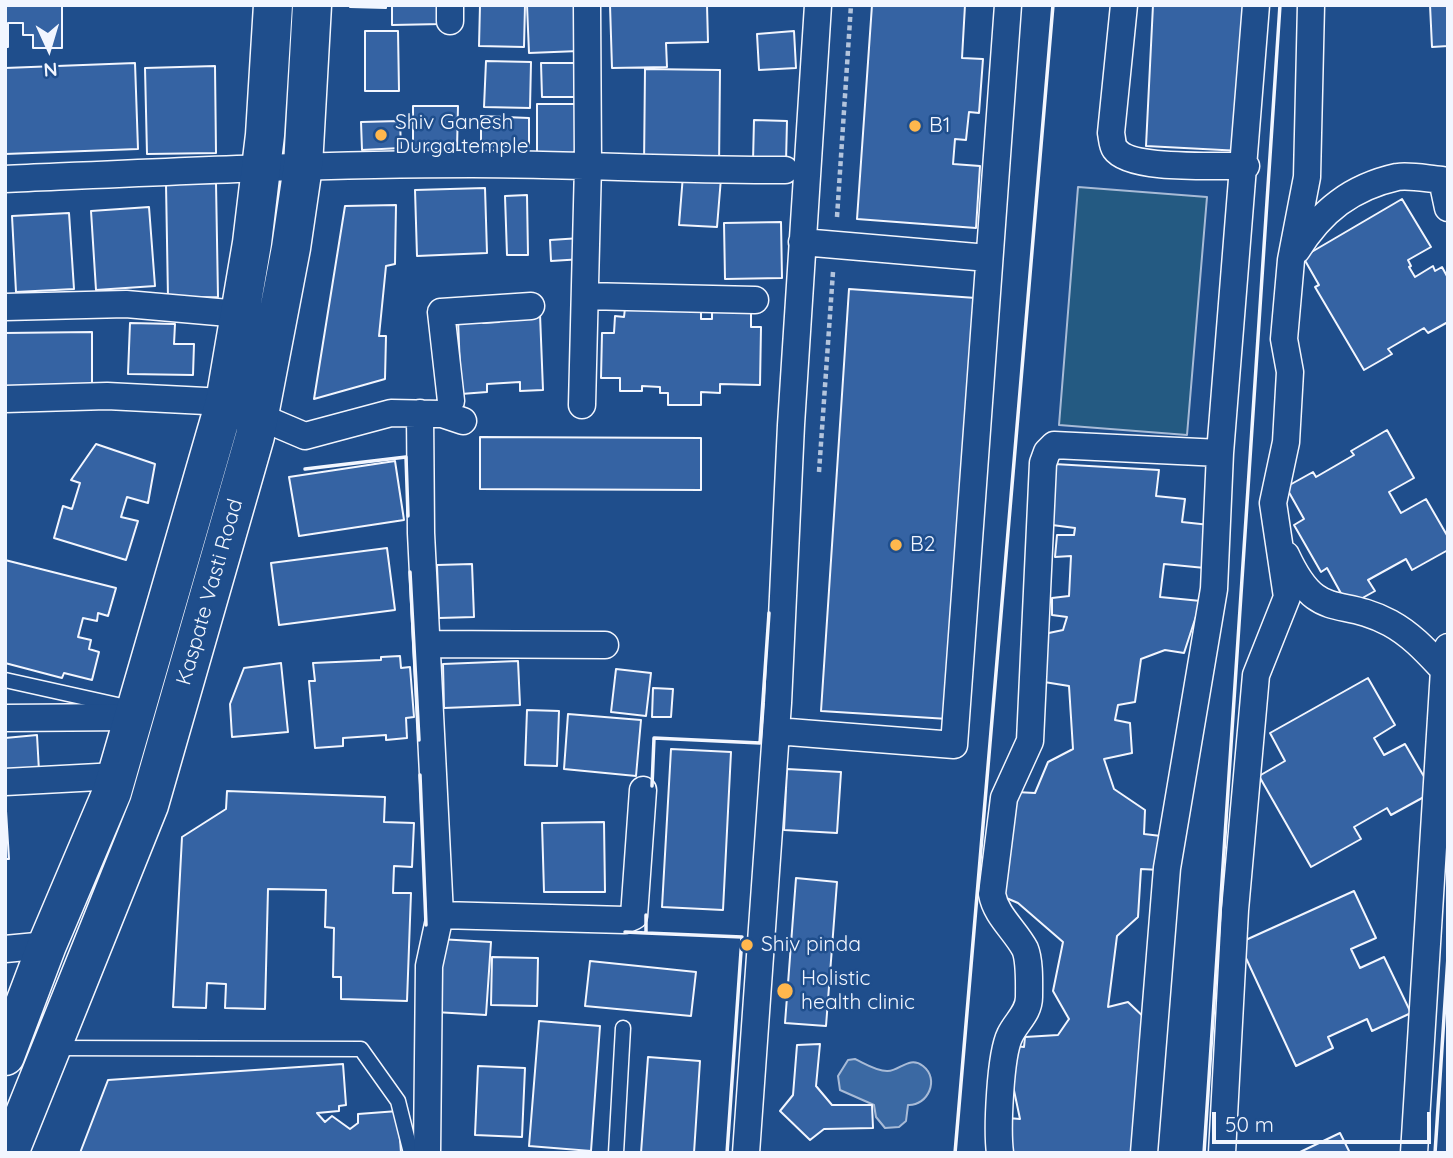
<!DOCTYPE html>
<style>
body{margin:0}
#map{position:relative;width:1453px;height:1158px;overflow:hidden;background:#1f4e8c;font-family:Quicksand,sans-serif}
canvas{display:block}
.frame{position:absolute;inset:0;border:7px solid #f2f6ff;pointer-events:none}
.north{position:absolute;left:14px;top:14px;width:70px;height:70px;-webkit-text-stroke:5px #1f4e8c;paint-order:stroke;rotate:176deg;font-size:19px;font-weight:700;line-height:28px;text-align:center;color:#f2f6ff}
.north::after{content:'';display:block;margin:auto;width:24px;height:32px;background:#f2f6ff;clip-path:polygon(50% 0,100% 100%,50% 72%,0 100%)}
.scale{position:absolute;left:1212px;top:1112px;width:219px;height:32px;box-sizing:border-box;border:4px solid #f2f6ff;border-top:0;padding-left:9px;font-size:21px;line-height:24px;white-space:nowrap;color:#f2f6ff;-webkit-text-stroke:5px #1f4e8c;paint-order:stroke}
</style>
<div id="map">
<canvas width="1453" height="1158"></canvas>
<div class="frame"></div>
<div class="north">N</div>
<div class="scale">50 m</div>
</div>
<script>
const ctx = document.querySelector('canvas').getContext('2d');
ctx.lineJoin = 'round';
function fill(path, color) { ctx.fillStyle = color; ctx.fill(path, 'evenodd'); }
function stroke(path, color, width, dash) { ctx.strokeStyle = color; ctx.lineWidth = width; ctx.lineCap = dash ? 'butt' : 'round'; ctx.setLineDash(dash || []); ctx.stroke(path); }
function write(font, color, halo, rows, align = 'center') {
  ctx.font = font + ' Quicksand,sans-serif'; ctx.lineWidth = 5; ctx.setLineDash([]); ctx.textBaseline = 'middle'; ctx.strokeStyle = halo; ctx.fillStyle = color; for (const [text, x, y, turn = 0] of rows) {
    ctx.save(); ctx.translate(x, y); ctx.rotate((+turn || 0) * Math.PI / 180); ctx.textAlign = isNaN(turn) ? turn : align; if (halo) ctx.strokeText(text, 0, 0); ctx.fillText(text, 0, 0); ctx.restore();
  }
}
const green = new Path2D(`
 M1078,187l129,10 -20,238 -128,-10z`);
fill(green, '#245a82');
stroke(green, '#a8bbd7', 2);
const water = new Path2D(`
 M855,1059c9,4 21,12 32,12 12,1 22,-16 36,-5 17,13 5,40 -15,39l-2,16 -7,6 -14,1 -9,-11 -2,-12 -34,-15 -2,-14 10,-16z`);
fill(water, '#3b69a3');
stroke(water, '#a8bbd7', 2);
const building = new Path2D(`
 M5,5h57v43h-29v-13h-10v-12h-15v24h-3z
 M350,5h36v3l-36,-1z
 M392,5h50v19l-50,1z
 M480,5h45l-1,42 -45,-1z
 M527,5h50l2,46 -50,2z
 M610,5h97l1,37 -42,1 1,24 -55,1z
 M872,5h93l-3,53 21,1 -4,54 -10,-1 -3,28 -11,-1 -2,25 27,2 -4,62 -119,-9z
 M1153,5h96l-8,146 -95,-5z
 M1430,5h18v41l-16,1z
 M365,31h33l1,60h-34z
 M794,31l2,37 -37,2 -2,-36z
 M486,61l45,1 -1,46 -46,-1z
 M135,63l3,86 -133,5v-86z
 M541,63h37v34h-36z
 M215,66l1,87 -69,1 -2,-86z
 M645,69l75,1 -1,98 -75,-2z
 M537,104h42v50h-42z
 M413,106h45l-1,43h-44z
 M481,116l48,2v29l-48,-2z
 M754,120l33,1 -1,41 -33,-1z
 M400,121l1,27 -39,2 -1,-28z
 M683,175l38,3 -4,49 -38,-2z
 M216,183l2,114 -50,1 -2,-114z
 M485,188l2,65 -70,3 -2,-66z
 M527,195l1,60h-21l-2,-59z
 M1402,199l29,48 -23,13 3,6 -2,1 6,10 18,-11 2,5 7,-4 6,11v44l-20,11 -4,-5 -36,21 4,5 -28,16 -49,-83 4,-2 -16,-28z
 M396,205l-1,59 -9,2 -7,70h7l-1,43 -71,20 31,-193z
 M149,207l6,79 -59,4 -5,-79z
 M69,213l5,76 -58,3 -4,-76z
 M781,222l1,56 -57,1 -1,-56z
 M581,238l2,21 -32,2 -1,-21z
 M849,289l127,9 -28,421 -127,-8z
 M701,306v13h11v-7l39,-5v20h10l-1,58 -40,-1v9l-19,-1v13h-33v-12h-8v-6l-18,-1v5h-22v-13h-19l1,-45h12l1,-17 9,1 1,-9z
 M540,314l3,76 -23,1v-9l-33,2v8l-26,2 -3,-75 26,-1 -1,5 16,-1 -1,-6z
 M130,323l45,1 -1,20h20l-1,31 -65,-1z
 M92,332v55l-87,1v-55z
 M1387,430l27,48 -25,14 12,21 25,-14 22,38v13l-36,20 -6,-11 -38,21 7,11 -27,15 -21,-38 -6,4 -27,-47 10,-6 -18,-32 27,-15 3,5 38,-22 -3,-4z
 M480,437l221,1v52l-221,-1z
 M96,444l59,20 -7,39 -21,-6 -6,20 17,4 -12,39 -72,-22 9,-32 9,3 8,-26 -9,-3z
 M395,461l9,59 -105,16 -10,-59z
 M1054,464l105,6 -3,26 29,3 -3,23 28,3 -5,43 -41,-4 -4,33 41,4 -17,52 -19,-3 -24,9 -6,43 -17,3 -3,15 15,3 2,30 -28,6 10,30 31,21 -1,24 17,2 -1,34 -19,-1 -3,48 -21,19 -9,71 20,-5 21,20 -11,131h-130v-35l12,1 -8,-38 3,-35 9,1 1,-10 33,-2 11,-16 -16,-28 10,-49 -45,-39 -14,-6 12,-105 19,1 13,-31 25,-13 -4,-63 -31,-5 6,-47 19,-4 4,-13 -15,-2v-17l17,-2 2,-40 -16,1 2,-22h17l1,-7 -23,-3z
 M387,548l8,62 -116,15 -8,-62z
 M5,560l111,28 -8,28 -10,-3 -1,8 -14,-3 -5,19 13,3 -2,9 10,3 -7,28 -28,-7 -2,5 -57,-15z
 M472,564l2,53 -35,1 -2,-53z
 M400,656l1,12 9,-1 4,50 -8,1 1,20 -21,2v-5l-43,3v8l-28,2 -6,-67h6l-2,-18 68,-3v-3z
 M518,661l2,44 -76,3 -1,-44z
 M281,663l7,69 -56,5 -2,-33 14,-36z
 M616,669l35,4 -5,43 -35,-4z
 M1368,678l27,47 -21,13 10,17 21,-11 28,48 -42,23 -4,-7 -33,19 7,12 -50,28 -52,-91 26,-15 -15,-28z
 M653,688l20,1 -2,28h-19z
 M527,710l32,1 -2,55 -32,-1z
 M568,714l73,6 -5,56 -72,-7z
 M37,735l2,36 -34,2v-35z
 M671,749l60,3 -8,158 -61,-3z
 M787,769l54,3 -4,61 -53,-3z
 M227,791l158,6 -1,25 30,1 -2,44 -18,-1 -1,27h18l-4,108 -66,-2v-22h-8l1,-49 -9,-1 1,-37 -58,-1 -3,120 -40,-1 1,-24 -19,-1 -1,25 -33,-1 9,-170 44,-28z
 M5,795l4,64h-4z
 M604,822l1,70h-61l-2,-69z
 M796,878l41,4 -11,144 -41,-3z
 M1354,891l22,47 -25,11 9,19 24,-11 27,56 -39,18 -5,-12 -39,18 5,11 -37,18 -57,-123z
 M439,939l52,3 -5,73 -51,-3z
 M492,957l46,1 -1,48 -46,-1z
 M590,961l106,11 -5,44 -106,-10z
 M539,1021l61,5 -9,125 -62,-5z
 M820,1044l-4,42 16,19h40l1,23 -49,1 -14,11 -30,-29 13,-16 4,-50z
 M648,1057l52,4 -6,92h-53z
 M343,1064l3,41 -7,1v5l-22,2 8,9 7,-6 18,13 8,-6v-9l40,-3 3,42h-321l28,-73z
 M478,1066l47,2 -3,69 -47,-2z
 M1340,1133l10,20h-52z`);
fill(building, '#3563a3');
stroke(building, '#f2f6ff', 2);
const lane = new Path2D(`
 M5,680l126,28
 M52,1048l309,1 37,52 13,52
 M616,1153l7,-125`);
const street = new Path2D(`
 M1124,5l-13,128c1,4 1,12 4,16 15,22 104,16 131,17
 M450,21v-16
 M5,179c156,-7 311,-15 467,-15 105,0 209,7 313,6
 M1442,180l6,28
 M802,242l186,16
 M1297,250c24,-39 55,-63 100,-73 14,-2 31,2 45,3
 M585,296l170,4
 M5,307l121,-3 114,10
 M5,399l102,-3 118,6 80,34 86,-23 51,1 21,7
 M451,401l-10,-89 90,-6
 M582,405l6,-240 -1,-160
 M420,413l1,120 19,382 185,5 9,-4 9,-126
 M1286,555c32,69 52,40 104,68 22,12 37,29 54,47
 M427,644l178,1
 M5,718l128,-1
 M776,731l178,14 54,-740
 M5,782l112,-6
 M5,949l42,-4
 M427,1153l2,-187 11,-51
 M746,1153l32,-450 13,-278 27,-420
 M1000,1153c-3,-23 0,-98 10,-118 6,-13 19,-22 19,-38 0,-13 1,-36 -4,-48 -10,-19 -29,-33 -33,-55l12,-96 26,-57 13,-278 4,-11 7,-7 166,8
 M1144,1153l23,-285 47,-279 6,-136 36,-448
 M1222,1153l13,-243 21,-235 31,-78 -14,-94 13,-61 4,-70 -6,-33 7,-79 16,-83 4,-172
 M1414,1153l30,-483 4,-23`);
const primary = new Path2D(`
 M5,1056l42,-111 65,-153 113,-390 27,-159 13,-108 8,-130
 M9,1153l140,-348 106,-369 36,-188 12,-82 9,-161`);
stroke(lane, '#f2f6ff', 17);
stroke(street, '#f2f6ff', 29);
stroke(primary, '#f2f6ff', 41);
stroke(new Path2D(`
 M837,217l14,-212
 M819,472l14,-200`), '#b3c4dc', 4.5, [5, 3.5]);
stroke(lane, '#1f4e8c', 14);
stroke(street, '#1f4e8c', 26);
stroke(primary, '#1f4e8c', 38);
stroke(new Path2D(`
 M305,469l101,-12 2,59
 M410,572l9,168
 M420,775l6,150
 M652,786l2,-48 106,5 9,-130
 M646,915v18l96,4 -15,216
 M625,932l21,1
 M955,1153l98,-1148
 M1204,1153l76,-1148
 M1435,1153l13,-196`), '#f2f6ff', 3.5);
for (const [x, y, r, color] of [
 [915,126,7,"#ffb74d"],
 [381,135,7,"#ffb74d"],
 [896,545,7,"#ffb74d"],
 [747,945,7,"#ffb74d"],
 [785,991,9,"#ffb74d"]
]) { const dot = new Path2D(); dot.arc(x, y, r, 0, 2 * Math.PI); ctx.fillStyle = color; ctx.fill(dot); stroke(dot, '#1f4e8c', 2.5); }
write('21px', '#f2f6ff', '#1f4e8c', [
 ["Shiv Ganesh",395,123],
 ["Durga temple",395,147],
 ["B1",929,126],
 ["B2",910,545],
 ["Shiv pinda",761,945],
 ["Holistic",801,979],
 ["health clinic",801,1003]
], 'left');
write('21px', '#f2f6ff', '#1f4e8c', [
 ["Kaspate Vasti Road",210,592,-74]
]);
</script>
